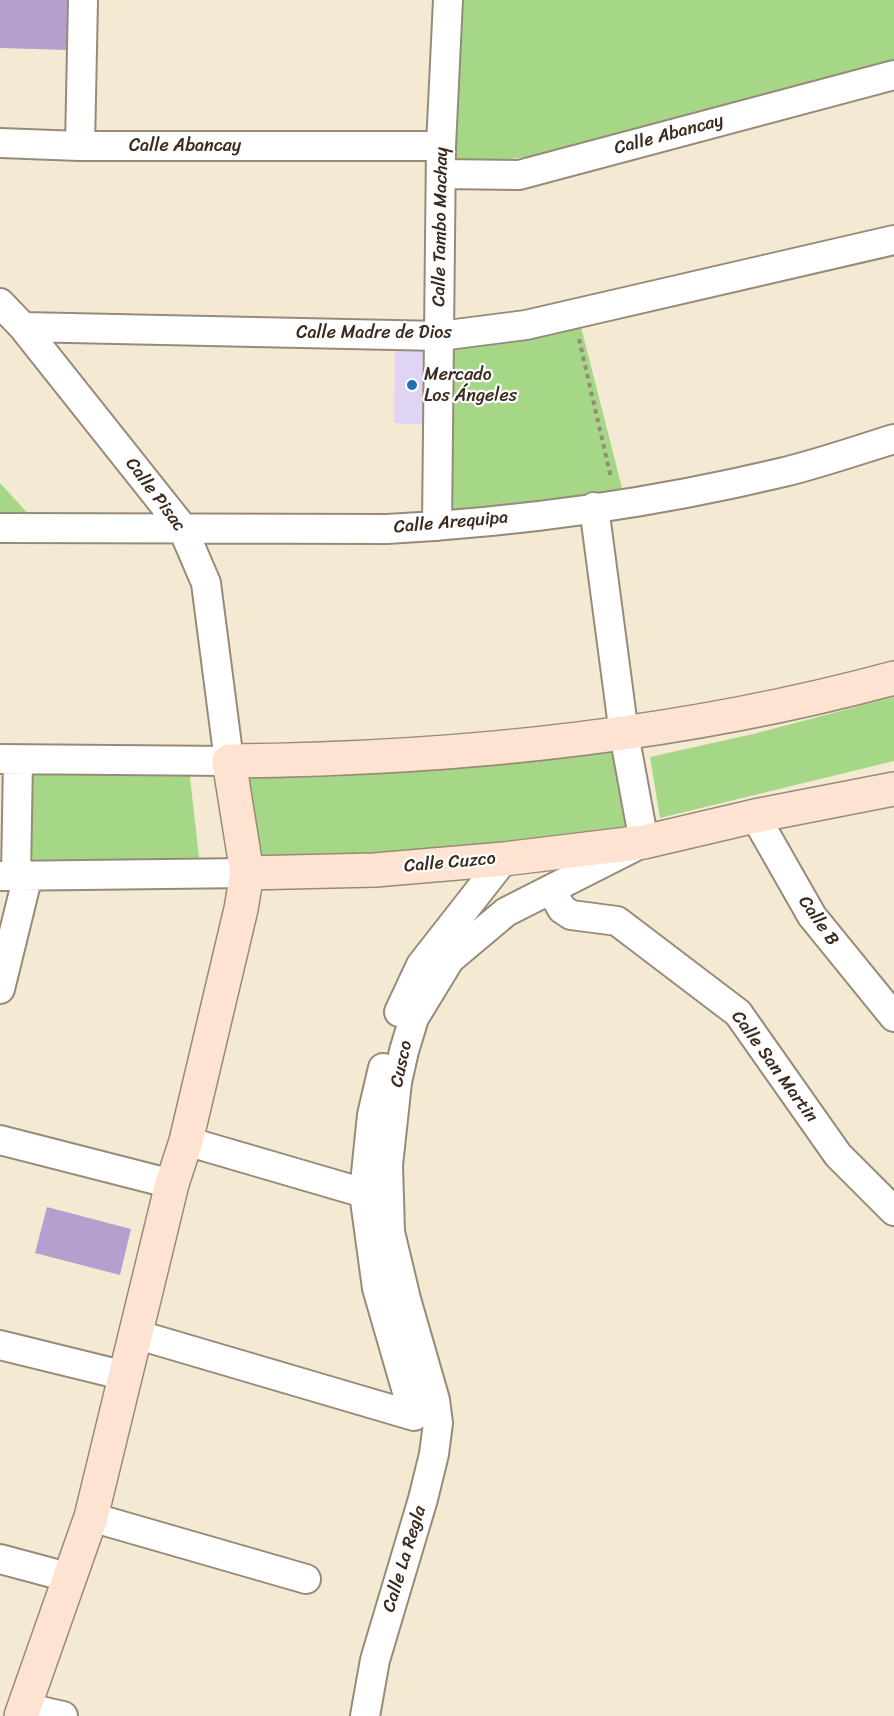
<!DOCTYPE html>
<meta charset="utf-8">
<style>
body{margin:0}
canvas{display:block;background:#f4e9d3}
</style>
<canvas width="894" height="1716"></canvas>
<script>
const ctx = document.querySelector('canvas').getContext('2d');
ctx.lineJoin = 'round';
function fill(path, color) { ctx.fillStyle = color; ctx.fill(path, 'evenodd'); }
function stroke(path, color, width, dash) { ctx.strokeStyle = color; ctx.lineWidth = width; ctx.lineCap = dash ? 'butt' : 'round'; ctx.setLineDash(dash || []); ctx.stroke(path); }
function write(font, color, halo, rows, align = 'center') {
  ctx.font = font + ' Sriracha,sans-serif'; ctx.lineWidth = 4.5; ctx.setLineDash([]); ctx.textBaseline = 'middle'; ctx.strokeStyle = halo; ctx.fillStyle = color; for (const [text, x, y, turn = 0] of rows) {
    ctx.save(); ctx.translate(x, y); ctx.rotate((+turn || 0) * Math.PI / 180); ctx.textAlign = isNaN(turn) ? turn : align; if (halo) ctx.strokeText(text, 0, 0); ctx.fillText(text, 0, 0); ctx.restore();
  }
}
fill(new Path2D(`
 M395,343h29l4,82 -34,-2z`), '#e0d4f4');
fill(new Path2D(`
 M459,0h435v62l-361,94 -80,10z
 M580,323l45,177 -181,20 -1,-178z
 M0,483l34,37 -34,-1z
 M894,697v64l-234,57 -10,-61 103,-23z
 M615,744l17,90 -385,30 -14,-93z
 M25,766l164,3 11,97 -177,3z`), '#a6d786');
fill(new Path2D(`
 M0,0h68l-1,50 -67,-2z
 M47,1207l84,22 -11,46 -85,-22z`), '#b69fce');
const street = new Path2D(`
 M0,143l80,3h361
 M80,146l3,-146
 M442,174l77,1 375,-100
 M0,303l23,24 159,200 24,56 23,178 -229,-2
 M23,327l417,9 86,-11 368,-85
 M437,526l4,-380 7,-146
 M0,528l387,1c133,-7 268,-26 397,-57 37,-9 74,-22 110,-33
 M755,816l57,100 82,101
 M0,876l247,-3
 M16,877l2,-117
 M551,890l11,19 9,6 46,6 121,92 100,142 56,56
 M0,989l28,-114
 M399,1012l22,-47 83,-106
 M0,1140l172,44
 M186,1141l178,52
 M135,1334l279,82 -37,-128 -13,-95 8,-78 11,-47
 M0,1345l126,31
 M91,1517l215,62
 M0,1559l71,19
 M23,1707l40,9
 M365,1716l10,-56 48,-161 11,-45 4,-31 -3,-23 -29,-101 -16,-67 -2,-67 9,-83 7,-31 10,-33 36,-59 56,-47 138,-70 -20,-108 -30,-227`);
const secondary = new Path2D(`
 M247,873l128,-3 129,-11 140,-17 111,-26 139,-27
 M21,1716l70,-199 81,-333 14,-43 55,-232 6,-36 -18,-112c224,-2 448,-24 665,-83`);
stroke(street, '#988a78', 32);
stroke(secondary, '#988a78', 36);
stroke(new Path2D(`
 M579,339l32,139`), '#988a78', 4, [4.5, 4.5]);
stroke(street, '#fff', 28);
stroke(secondary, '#fee3d2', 33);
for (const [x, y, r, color] of [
 [412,385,6,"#1f6fb2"]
]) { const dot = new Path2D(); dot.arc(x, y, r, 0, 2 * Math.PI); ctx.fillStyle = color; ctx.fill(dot); stroke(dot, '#fff', 2); }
write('18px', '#3b2a1e', '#fff', [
 ["Calle Abancay",669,135,-15],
 ["Calle Abancay",185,146],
 ["Calle Tambo Machay",441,227,-89],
 ["Calle Madre de Dios",374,333],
 ["Calle Pisac",155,495,53],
 ["Calle Arequipa",451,523,-5],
 ["Calle Cuzco",450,863,-5],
 ["Calle B",818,921,55],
 ["Cusco",402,1064,-78],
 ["Calle San Martin",774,1067,54],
 ["Calle La Regla",405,1559,-73]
]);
write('18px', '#3b2a1e', '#fff', [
 ["Mercado",424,375],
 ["Los Ángeles",424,396]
], 'left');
</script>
